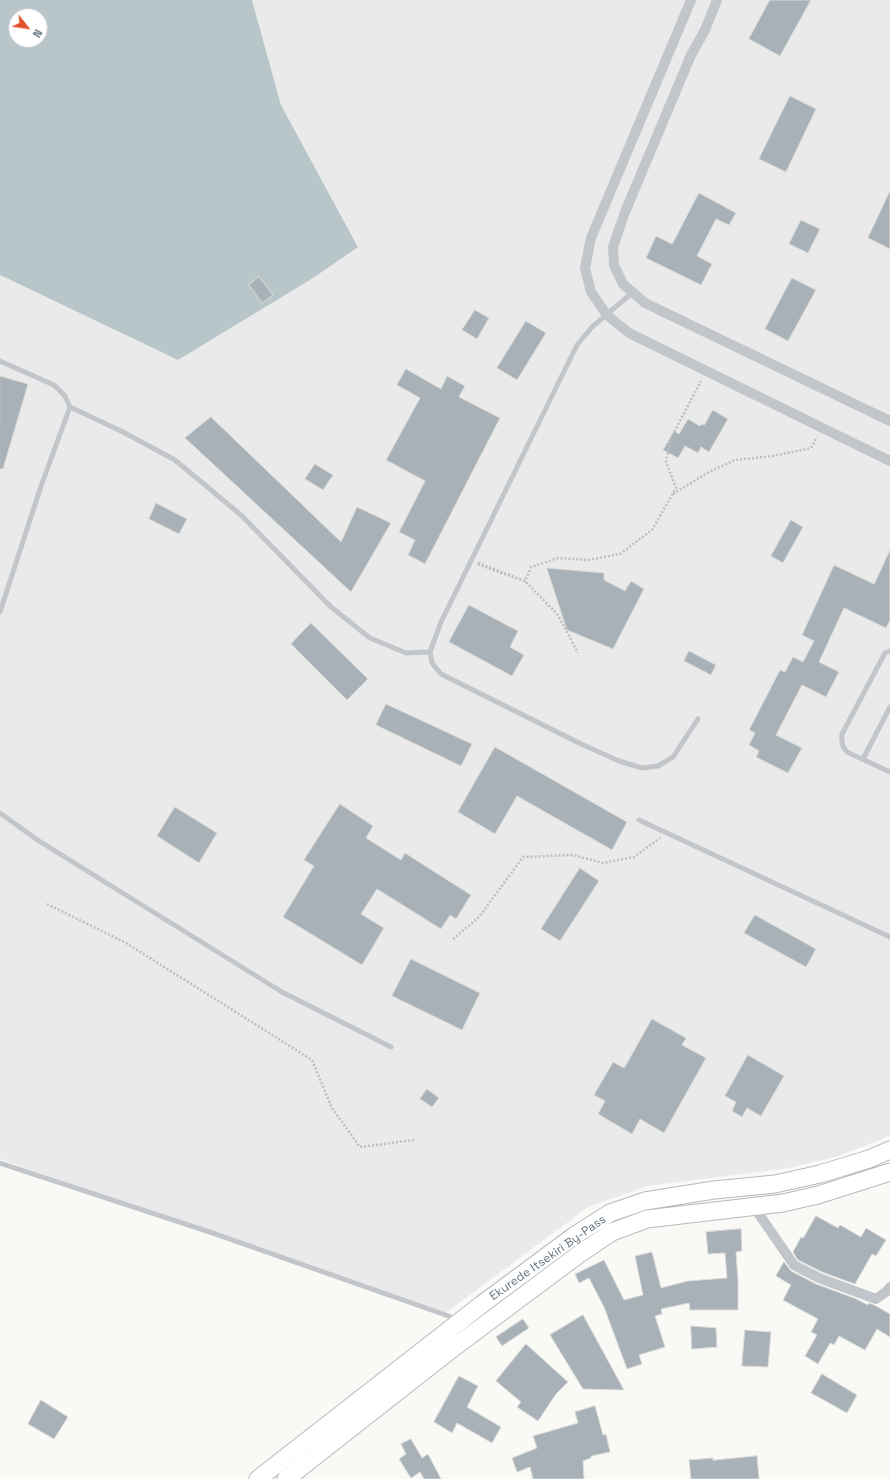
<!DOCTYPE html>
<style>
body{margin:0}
#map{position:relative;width:890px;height:1479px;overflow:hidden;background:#f9f9f6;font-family:"Space Grotesk",sans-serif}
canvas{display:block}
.north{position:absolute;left:8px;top:8px;width:40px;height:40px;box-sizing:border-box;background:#fff;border:1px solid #c1c8cd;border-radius:50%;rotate:120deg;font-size:11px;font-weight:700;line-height:16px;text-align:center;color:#647581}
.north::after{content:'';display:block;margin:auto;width:14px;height:18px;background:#e2512c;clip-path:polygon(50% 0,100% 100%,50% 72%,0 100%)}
</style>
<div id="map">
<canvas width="890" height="1479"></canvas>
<div class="north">N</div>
</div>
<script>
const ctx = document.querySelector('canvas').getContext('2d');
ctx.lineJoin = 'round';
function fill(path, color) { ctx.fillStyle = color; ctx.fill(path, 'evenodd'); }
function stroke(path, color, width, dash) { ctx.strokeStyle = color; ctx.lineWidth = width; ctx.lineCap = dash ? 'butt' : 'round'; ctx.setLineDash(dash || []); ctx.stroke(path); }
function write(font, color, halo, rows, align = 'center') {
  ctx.font = font + ' "Space Grotesk",sans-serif'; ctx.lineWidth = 4; ctx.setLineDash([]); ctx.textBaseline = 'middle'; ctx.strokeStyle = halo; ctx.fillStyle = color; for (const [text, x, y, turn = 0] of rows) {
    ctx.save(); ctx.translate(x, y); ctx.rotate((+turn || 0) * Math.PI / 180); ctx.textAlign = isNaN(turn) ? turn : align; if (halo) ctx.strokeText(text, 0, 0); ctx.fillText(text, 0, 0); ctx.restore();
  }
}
fill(new Path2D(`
 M252,0h638v1135l-15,7 -40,15 -52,12 -136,17 -59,21 -145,108 -443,-156v-884l178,85 180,-114 -77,-141z`), '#e9eae9');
fill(new Path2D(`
 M0,0h252l29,105 77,142 -45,31 -135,82 -178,-85zM16,16h24v24h-24z`), '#b9c6c9');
const building = new Path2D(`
 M770,0h41l-31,56 -31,-17z
 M790,96l26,13 -30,63 -27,-13z
 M890,191v58l-22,-11z
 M699,193l37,20 -7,12 -13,-6 -19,37 15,8 -11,21 -55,-27 10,-22 16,8z
 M801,220l19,9 -12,24 -19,-9z
 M259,277l14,18 -11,8 -13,-18z
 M792,278l24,12 -28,51 -23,-12z
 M475,310l14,8 -12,21 -15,-9z
 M526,321l20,12 -29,47 -20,-12z
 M406,369l35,20 6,-13 18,10 -6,11 41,21 -75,146 -17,-9 7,-15 -16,-8 26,-51 -39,-21 34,-62 -23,-13z
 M0,376l28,8 -25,85h-3z
 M713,410l15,9 -19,33 -8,-5 -3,6 -13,-7 -7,12 -15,-8 11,-19 5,3 9,-15 12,7 2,-2 2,1z
 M211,417l130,125 16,-35 34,16 -40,69 -166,-154z
 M315,464l18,11 -10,15 -18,-11z
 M156,503l31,16 -8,15 -30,-15z
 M791,520l12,7 -20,36 -12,-7z
 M890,550v70l-4,8 -42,-20 -25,54 20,10 -13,25 -24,-12 -26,50 26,13 -14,25 -32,-16 3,-6 -10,-6 6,-12 -6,-3 31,-60 5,2 8,-15 10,5 11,-21 -12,-6 32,-70 40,19z
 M547,568l57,5v7l21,11 6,-10 13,8 -31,60 -46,-19z
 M469,605l49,26 -8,16 14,8 -12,21 -63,-34z
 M311,623l57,56 -21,21 -56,-56z
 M689,651l27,14 -5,10 -27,-14z
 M386,704l86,40 -11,22 -85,-41z
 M495,747l132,75 -15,28 -95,-54 -22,38 -37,-22z
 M340,804l33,22 -7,12 35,22 4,-7 66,42 -15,24 -6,-4 -9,14 -64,-40 -16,25 23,14 -22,37 -79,-48 31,-51 -10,-6z
 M175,807l42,26 -18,30 -42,-27z
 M580,868l19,13 -39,60 -19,-12z
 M755,915l61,34 -10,18 -62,-34z
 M411,959l69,34 -18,37 -70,-34z
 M652,1019l34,19 -4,7 24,13 -42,75 -24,-14 -8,15 -34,-20 7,-13 -11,-6 19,-33 11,6z
 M748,1055l36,21 -23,40 -14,-8 -5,9 -10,-6 4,-9 -11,-6z
 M427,1089l12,9 -7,9 -12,-8z
 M816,1216l22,12 2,-3 21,12 5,-9 20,12 -10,16 -4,-2 -17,30 -33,-12 -24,-12 -5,-8 8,-15 2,1z
 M741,1229l1,22 -6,1 2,29v29h-48l-1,-7 -28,6 1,5 -7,2 10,31 -26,8 3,9 -15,5 -23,-62 -15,-29 -10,5 -4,-9 29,-14 20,40 19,-5 -8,-39 17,-4 9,36 27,-7 39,-3 -2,-25 -17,1 -2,-22z
 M784,1262l7,9 25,13 38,14 14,7 1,-2 5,2 16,9v23l-13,-8 -12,21 -26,-14 -5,9 -4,-2 -12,21 -13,-8 12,-21 -6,-3 7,-13 -35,-19 8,-15 -15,-9z
 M583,1315l41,75 -41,-1 -33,-54z
 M523,1319l6,9 -27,18 -6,-9z
 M691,1326l25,2 1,19 -25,2z
 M745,1330l26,2 -3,35 -26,-1z
 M526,1344l42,38 -12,12 -18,27 -21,-14 4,-5 -25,-21z
 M822,1374l35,21 -10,18 -36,-20z
 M459,1376l19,10 -11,21 34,20 -9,16 -35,-20 -5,10 -18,-11z
 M41,1400l27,17 -14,22 -26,-15z
 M595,1406l8,29 3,-1 4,18 -19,4v2l-8,3 1,18h-51l-3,-12 -13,5 -5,-14 25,-10 -4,-12 45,-13 -3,-11z
 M411,1439l11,19 6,-4 13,25h-17l-4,-7 -9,6 -12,-19 7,-5 -5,-10z
 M757,1456l2,23h-68l-2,-19 24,-2v2z`);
fill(building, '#a8b1b7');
stroke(building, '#dadad8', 1);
const primary = new Path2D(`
 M258,1479l223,-174 93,-69 36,-23 35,-12 69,-11 61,-6 45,-10 49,-15 21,-9
 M286,1479l162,-127 130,-97 34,-23 35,-13 136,-16 35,-8 72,-23`);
stroke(primary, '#b5babe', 19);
stroke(new Path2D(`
 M673,494l36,-22 26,-12 38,-4 38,-8 6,-11
 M478,563l47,18 33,34 20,38
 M478,564l15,6 32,11 6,-14 27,-9 30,2 32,-6 32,-24 24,-42 -10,-26 5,-24 30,-57
 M47,904l79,39 186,117 20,48 28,39 54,-7
 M453,939l26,-22 44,-60 50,-2 30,8 31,-6 26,-19`), '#bcbfc1', 2.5, [2, 2]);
stroke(new Path2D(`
 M633,292l-41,35 -15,18 -136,277 -11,30 2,11 9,11 140,70 38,17 23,7 16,-2 15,-9 25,-38
 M0,361l54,24 11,11 5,11 -29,79 -41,126
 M70,407l51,24 54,29 66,55 90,92 39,31 36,15 24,-1
 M890,651l-5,2 -43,81c-1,7 0,13 5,18l43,20
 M863,759l27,-52
 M0,813l39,28 243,151 109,55
 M639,820l251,117
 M0,1163l213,70 244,86`), '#c2c6ca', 5);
stroke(new Path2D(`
 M691,0l-100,238 -6,30 6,24 16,23 22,18 261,128
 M717,0l-12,30 -14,25 -66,157 -12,35 1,18 9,19 22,19 245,118
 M754,1207l40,58 25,13 57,21 11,-8 3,-4`), '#c2c6ca', 10);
stroke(primary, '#fff', 17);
write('12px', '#647581', '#fff', [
 ["Ekurede Itsekiri By-Pass",548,1258,-35]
]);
</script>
